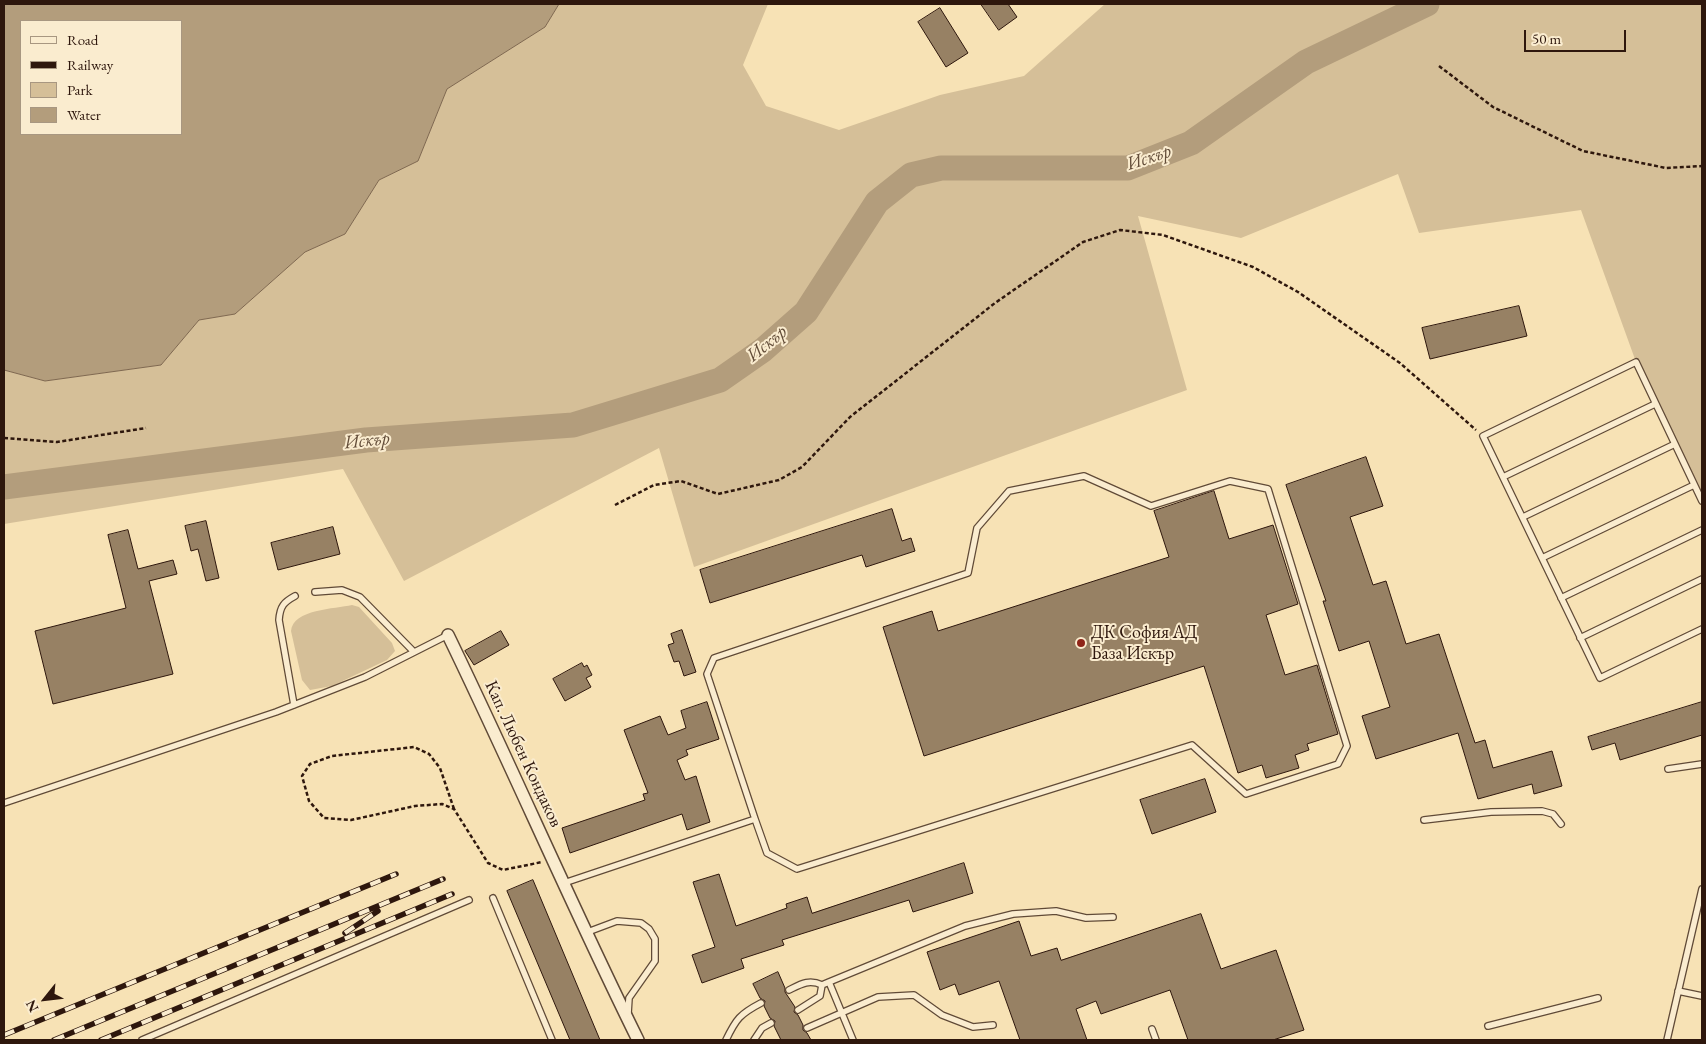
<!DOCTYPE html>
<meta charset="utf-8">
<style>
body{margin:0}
#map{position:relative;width:1706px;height:1044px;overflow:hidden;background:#f7e2b5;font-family:"EB Garamond",serif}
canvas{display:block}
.frame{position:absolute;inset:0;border:5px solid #2e170d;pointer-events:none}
.legend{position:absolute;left:20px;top:20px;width:162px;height:115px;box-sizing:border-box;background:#faeccf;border:1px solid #a89781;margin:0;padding:6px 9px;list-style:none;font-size:15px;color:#2e170d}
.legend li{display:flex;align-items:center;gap:10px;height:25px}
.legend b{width:25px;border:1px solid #a89781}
.north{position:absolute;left:20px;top:974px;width:50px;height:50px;-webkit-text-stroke:4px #faeccf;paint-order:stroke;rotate:241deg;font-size:14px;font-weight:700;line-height:20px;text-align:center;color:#2e170d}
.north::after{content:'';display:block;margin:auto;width:18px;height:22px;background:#2e170d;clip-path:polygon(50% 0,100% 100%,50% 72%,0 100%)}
.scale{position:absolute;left:1524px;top:30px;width:102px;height:22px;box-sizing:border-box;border:2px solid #2e170d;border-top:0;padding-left:6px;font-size:15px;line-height:18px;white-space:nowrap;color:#2e170d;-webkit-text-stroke:4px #faeccf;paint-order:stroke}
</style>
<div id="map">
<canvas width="1706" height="1044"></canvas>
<div class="frame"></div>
<ul class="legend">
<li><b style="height:6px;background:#faeccf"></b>Road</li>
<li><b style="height:6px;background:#2e170d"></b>Railway</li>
<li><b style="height:14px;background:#d5bf98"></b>Park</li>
<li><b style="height:14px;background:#b39d7c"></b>Water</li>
</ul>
<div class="north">N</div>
<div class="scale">50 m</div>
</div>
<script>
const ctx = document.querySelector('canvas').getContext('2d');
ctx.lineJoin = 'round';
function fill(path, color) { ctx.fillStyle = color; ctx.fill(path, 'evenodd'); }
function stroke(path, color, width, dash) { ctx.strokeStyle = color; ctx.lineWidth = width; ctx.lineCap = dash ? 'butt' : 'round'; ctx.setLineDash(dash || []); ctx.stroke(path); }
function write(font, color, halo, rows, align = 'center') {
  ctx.font = font + ' "EB Garamond",serif'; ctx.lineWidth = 4; ctx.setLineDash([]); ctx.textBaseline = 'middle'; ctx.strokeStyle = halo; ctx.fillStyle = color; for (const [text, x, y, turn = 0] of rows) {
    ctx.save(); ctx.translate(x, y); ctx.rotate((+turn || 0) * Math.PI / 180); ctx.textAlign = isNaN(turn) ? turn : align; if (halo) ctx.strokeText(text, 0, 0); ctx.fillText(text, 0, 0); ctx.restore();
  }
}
fill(new Path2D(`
 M559,4h209l-25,61 23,41 73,24 101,-35 84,-19 81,-72h597v497l-66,-139 -55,-152 -162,23 -21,-59 -157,64 -103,-22 49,174 -493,177 -35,-119 -255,133 -61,-112 -339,55v-154l41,11 116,-16 38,-45 36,-6 70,-62 40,-18 34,-54 39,-19 29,-72 98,-62z
 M352,605l7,2 33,36 3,8 -8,9 -55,26 -22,4 -8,-10 -11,-49c2,-22 44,-22 61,-26z`), '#d5bf98');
const water = new Path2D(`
 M4,4h555l-14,23 -98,62 -29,72 -39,19 -34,54 -40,18 -70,62 -36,6 -38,45 -116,16 -41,-11zM21,21h160v113h-160z`);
fill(water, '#b39d7c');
stroke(water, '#7e6750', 1);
stroke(new Path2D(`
 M4,487l362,-47 207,-15 147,-45 43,-30 43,-38 71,-110 34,-27 30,-7h187l63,-25 115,-81 121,-58`), '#b39d7c', 25);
const building = new Path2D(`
 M981,4h27l9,13 -18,13z
 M940,8l28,45 -22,14 -28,-45z
 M1519,306l8,30 -97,23 -8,-31z
 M1366,457l17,49 -33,11 23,68 13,-4 20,63 33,-10 36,109 10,-3 8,28 59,-17 10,35 -28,8 -2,-10 -54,15 -20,-66 -82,26 -14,-43 28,-9 -21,-66 -30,10 -16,-50h3l-40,-116z
 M1214,491l15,48 44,-14 25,79 -32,11 19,60 32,-10 21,69 -31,10 2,6 -14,5 4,13 -33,10 -4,-13 -24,8 -34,-107 -280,90 -41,-129 49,-16 6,20 231,-74 -15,-46z
 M892,509l10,32 9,-3 4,13 -49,16 -4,-12 -152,48 -10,-33z
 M206,521l13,57 -13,3 -8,-32 -7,2 -6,-25z
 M333,527l7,27 -62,16 -7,-27z
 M128,530l10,39 35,-9 4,14 -28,7 24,93 -120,30 -18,-73 91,-23 -18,-73z
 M682,630l14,42 -12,4 -5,-15 -5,1 -6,-17 6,-2 -3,-9z
 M501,631l8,14 -35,20 -9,-14z
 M582,663l2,4 3,-2 5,10 -6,3 5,9 -26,14 -12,-22z
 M707,702l12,37 -33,11 2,5 -11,5 8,20 11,-4 14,46 -23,8 -5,-16 -112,39 -8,-25 83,-28 -2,-6 5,-1 -24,-63 36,-14 8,19 18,-7 -5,-17z
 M1702,702v33l-82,25 -5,-17 -23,7 -4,-13z
 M1205,779l11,33 -64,22 -12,-34z
 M964,863l9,30 -60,19 -4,-12 -127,40 2,5 -43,14 3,9 -42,15 -10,-28 23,-8 -22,-65 26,-8 17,52 51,-18 -1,-4 21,-7 5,16z
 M533,880l67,160h-30l-63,-149z
 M1201,914l20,55 55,-19 28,80 -31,10h-85l-18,-50 -69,24 -5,-13 -20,8 11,31h-67l-21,-59 -40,14 -4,-11 -15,6 -13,-38 92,-31 12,35 26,-8 4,12z
 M778,972l7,16v4l10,15 -1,5 4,3 5,10v5l4,3 4,7h-30l-7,-14 1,-5 -5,-3 -6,-12 1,-5 -5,-3 -7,-14z`);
fill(building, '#978164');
stroke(building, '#2e170d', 1);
const service = new Path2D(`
 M1503,477l152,-73
 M1702,501l-66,-139 -153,74 117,242 102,-49
 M1523,517l152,-73
 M1542,558l152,-73
 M315,592l27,-2 18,7 54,55
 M1561,598l141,-68
 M1580,638l122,-59
 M294,705l-15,-85c1,-14 5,-18 16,-24
 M1668,769l34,-5
 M4,803l272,-91 89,-35 83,-42
 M1424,820l67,-8 51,-1 11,3 8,10
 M564,883l191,-64 12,34 30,16 395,-124 54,49 92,-30 9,-18 -79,-257 -38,-8 -79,25 -67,-30 -75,15 -32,37 -9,45 -254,85 -7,16 48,145
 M493,898l59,142
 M585,933l32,-12 24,2 8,6 6,10v22l-26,37 -1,16
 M789,990c12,-6 20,-11 33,-5l7,-3
 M1678,991l24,5
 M798,1010l22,-14 2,-11
 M1488,1026l110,-28
 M807,1028l71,-31 36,-2 28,20 31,12 20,-2
 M1152,1029l4,11
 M142,1040l327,-140
 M726,1040c10,-21 14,-26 35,-37
 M754,1040l8,-12 9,-5
 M853,1040l-24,-58 136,-56 48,-12 43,-3 30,7 27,-1
 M1667,1040l35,-151`);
const minor = new Path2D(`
 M448,635c65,134 124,272 190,405`);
stroke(service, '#604a37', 8);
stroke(minor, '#604a37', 14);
stroke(new Path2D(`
 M1439,66l54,41 90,44 83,17 36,-2
 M4,438l53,4 89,-14
 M615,505l39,-20 27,-4 37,13 61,-14 23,-13 48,-50 145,-114 88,-61 37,-12 43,5 90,32 45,25 102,71 76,67
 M454,809l-14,-41 -11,-14 -15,-7 -82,9 -22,8 -8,12 7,25 15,17 27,2 64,-14 27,-2 12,5 34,54 15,7 39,-8`), '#2e170d', 2.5, [4, 2.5]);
stroke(service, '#faeccf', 5.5);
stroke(minor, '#faeccf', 11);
const rail = new Path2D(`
 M345,933l33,-22
 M4,1035l392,-161
 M54,1040l389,-161
 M101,1040l351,-146`);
stroke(rail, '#2e170d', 5.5);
stroke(rail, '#faeccf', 4, [11]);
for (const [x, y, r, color] of [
 [1081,643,5,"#8f2418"]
]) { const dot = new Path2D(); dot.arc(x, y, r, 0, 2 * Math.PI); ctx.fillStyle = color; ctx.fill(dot); stroke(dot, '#faeccf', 2); }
write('18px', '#2e170d', '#faeccf', [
 ["ДК София АД",1091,633],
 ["База Искър",1091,654]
], 'left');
write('18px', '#2e170d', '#faeccf', [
 ["Кап. Любен Кондаков",523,754,65]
]);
write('italic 19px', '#634d39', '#faeccf', [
 ["Искър",1149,158,-18],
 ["Искър",767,344,-39],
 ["Искър",367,441,-6]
]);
</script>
